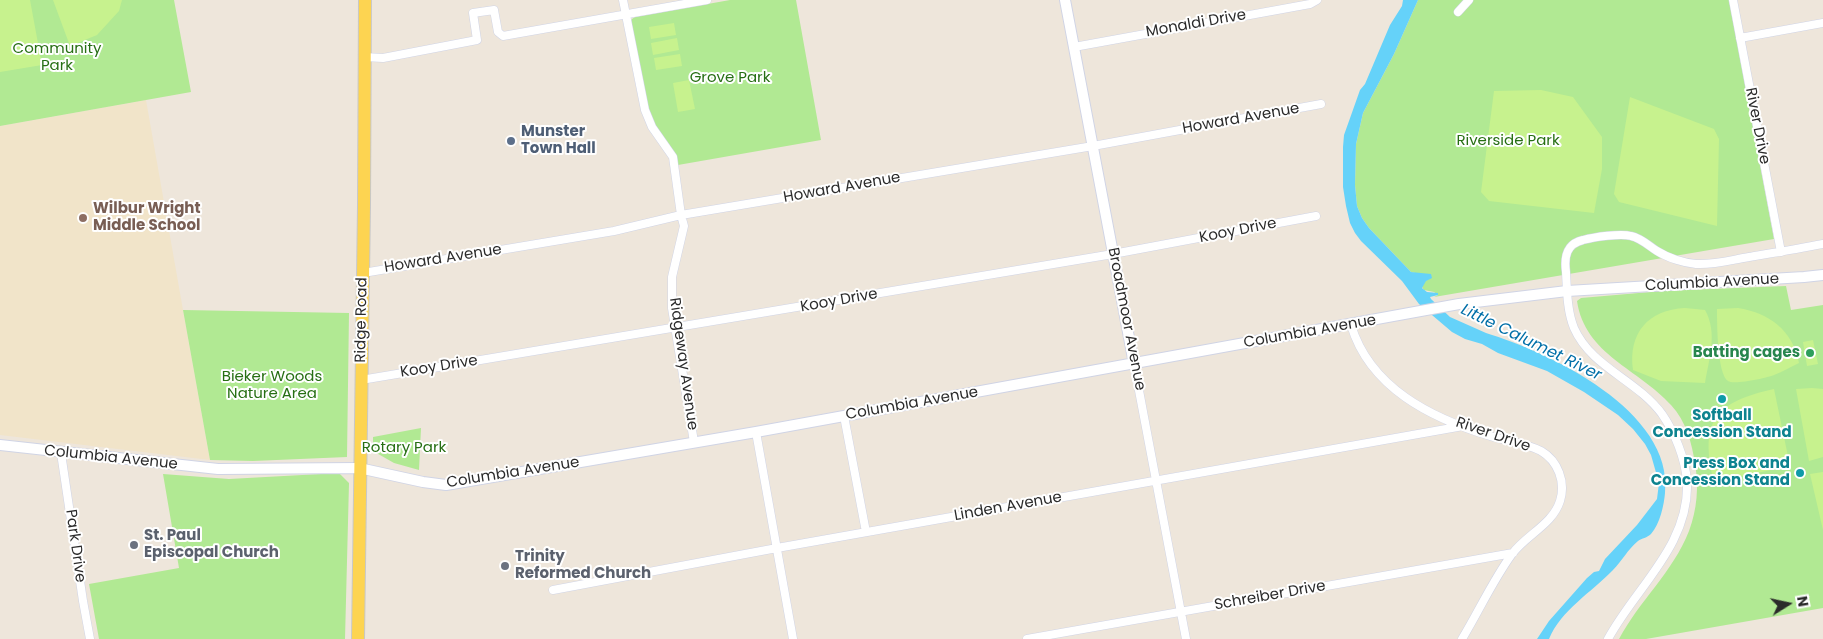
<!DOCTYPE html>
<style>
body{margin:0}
#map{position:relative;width:1823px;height:639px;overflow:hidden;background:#eee6db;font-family:Poppins,sans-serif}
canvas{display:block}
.north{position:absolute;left:1763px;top:579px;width:50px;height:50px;-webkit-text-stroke:4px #fff;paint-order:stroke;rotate:80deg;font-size:14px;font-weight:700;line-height:20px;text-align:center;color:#2b2b2b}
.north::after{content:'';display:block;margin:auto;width:18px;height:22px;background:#2b2b2b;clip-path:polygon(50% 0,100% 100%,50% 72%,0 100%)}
</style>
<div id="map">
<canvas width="1823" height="639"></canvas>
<div class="north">N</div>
</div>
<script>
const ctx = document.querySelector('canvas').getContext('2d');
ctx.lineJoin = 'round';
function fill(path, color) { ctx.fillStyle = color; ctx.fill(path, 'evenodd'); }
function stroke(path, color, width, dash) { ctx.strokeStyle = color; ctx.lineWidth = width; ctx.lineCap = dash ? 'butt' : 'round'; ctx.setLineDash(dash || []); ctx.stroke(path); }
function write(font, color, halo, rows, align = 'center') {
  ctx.font = font + ' Poppins,sans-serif'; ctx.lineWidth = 4; ctx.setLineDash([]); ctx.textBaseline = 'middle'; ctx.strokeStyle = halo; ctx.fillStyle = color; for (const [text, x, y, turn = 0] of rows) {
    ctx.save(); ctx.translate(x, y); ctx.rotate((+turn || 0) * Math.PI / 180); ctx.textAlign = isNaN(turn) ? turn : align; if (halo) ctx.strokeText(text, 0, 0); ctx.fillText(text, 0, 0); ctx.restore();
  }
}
fill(new Path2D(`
 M146,100l37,210 27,150 -210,-25v-309z`), '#f1e4c9');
fill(new Path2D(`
 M0,0h174l17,92 -191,34z
 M730,0h66l25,140 -143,25c-4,-20 -19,-31 -29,-47l-19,-95 2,-4 3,-2z
 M1418,0h311l45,239 -340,58 4,-2 -4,-3 -10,-2 -2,-3 7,-13 -5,1 -13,-3 -42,-44 -7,-10 -5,-12 -2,-21 1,-41 7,-31 31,-59z
 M1786,286l5,24 32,-5v303l-177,31h-27c20,-38 54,-67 70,-108 8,-22 10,-44 6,-67 -3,-21 -9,-43 -24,-59 -32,-36 -86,-50 -94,-104l4,-3 81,-7z
 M183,310l166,3 -2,144 -94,4 -43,-1z
 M421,428l-2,42 -25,-7 -21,-12v-14z
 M339,473l10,10 -4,156h-246l-10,-55 90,-16 -16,-94 66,5z`), '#b1e993');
fill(new Path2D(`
 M0,0h30l12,65 -42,7z
 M53,0h69l-3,11 -22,24 -27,11z
 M674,23l2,12 -25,4 -2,-12z
 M677,38l2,12 -26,5 -2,-12z
 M680,54l2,12 -26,4 -2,-12z
 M689,80l6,29 -17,3 -5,-29z
 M1541,90l32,7 29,40v32l-8,44 -105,-12 -8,-9 13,-101z
 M1630,97l84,32 5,10 -2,87 -98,-24 -5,-8z
 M1685,308l20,2c13,23 4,49 0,73l-44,-2 -28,-11c-5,-37 15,-60 52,-62z
 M1738,308c31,5 55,22 61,55 -9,4 -17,9 -25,12 -7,3 -40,10 -46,6 -11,-7 -11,-59 -11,-72z
 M1813,340l5,24 -11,2 -4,-24z
 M1812,388l11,1v68l-14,4 -13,-72z
 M1774,389l16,77 -76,16c-15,-61 1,-80 60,-93z
 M1823,472v58l-13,-56z`), '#c7f28e');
fill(new Path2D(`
 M1403,0h15l-24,54 -31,59 -7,31 -1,41 2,21 5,12 7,10 42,44 20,2 1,4 -6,3 -4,7 5,4 11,1v2l-8,2 1,2 19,18 36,16c63,19 188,78 179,160 -1,12 -5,31 -14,41 -4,4 -9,4 -13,7 -10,8 -16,20 -25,29 -21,22 -52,40 -64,69h-12l12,-18 38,-43 7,-6 5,-1 6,-12 32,-34 20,-26 2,-16 -8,-28 -6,-11 -12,-15 -15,-14 -34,-23 -37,-21 -49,-18 -16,-9 -17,-5 -13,-7 -33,-28 -17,-23 -41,-40 -6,-8 -5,-10 -4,-17 -3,-19v-40l1,-12 5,-14 11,-31 5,-6 25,-59 12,-19z`), '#65d2f9');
const minor = new Path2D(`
 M623,0l22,110 7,17 21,30 8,58 3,11 -12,51v31l22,134
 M1733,0l48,252
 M1458,12l11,-12
 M1740,38l83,-15
 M1074,47l236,-43 7,-4
 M364,57l19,1 94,-18 -4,-27 21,-3 4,22 5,4 204,-36
 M363,273l251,-42 67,-16 412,-69 228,-42
 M1351,325c19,63 80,93 139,111 16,5 36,7 51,15 17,10 25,31 19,50 -7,23 -34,34 -48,53 -19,26 -33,57 -50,85
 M1134,364l52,275
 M361,380l752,-126 203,-38
 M844,416l22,116
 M756,432l37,207
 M61,453l22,148 7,38
 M553,590l224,-42 686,-122
 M1027,639l486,-86
 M1608,639c28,-52 82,-94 79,-158 -2,-23 -12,-48 -25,-67 -25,-34 -71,-47 -88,-86 -7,-17 -7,-38 -8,-56 -2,-15 0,-28 17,-32 11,-3 38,-7 48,-4 10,2 18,10 26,15 11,7 27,12 39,13 18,1 35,-4 53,-7 24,-4 49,-8 74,-13`);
const tertiary = new Path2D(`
 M1065,0l69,364
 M0,445l218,24 141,-1 64,14 23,3 310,-53 703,-128 108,-13 237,-14 19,-2`);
const primary = new Path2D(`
 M358,639l6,-434 1,-205`);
stroke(minor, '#d0d4e5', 9);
stroke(tertiary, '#d0d4e5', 12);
stroke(primary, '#c8c8c8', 14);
stroke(minor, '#fff', 8);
stroke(tertiary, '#fff', 10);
stroke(primary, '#fdd451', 12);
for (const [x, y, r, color] of [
 [511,141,5,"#5c6f8a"],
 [83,218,5,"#8d6e63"],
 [1810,353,5,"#2e9e5b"],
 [1722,399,5,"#0f9aa8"],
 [1800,473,5,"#0f9aa8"],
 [134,545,5,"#6b7280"],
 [505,566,5,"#6b7280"]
]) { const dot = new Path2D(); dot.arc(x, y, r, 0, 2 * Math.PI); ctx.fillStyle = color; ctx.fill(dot); stroke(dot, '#fff', 2); }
write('15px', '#2b2b2b', '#fff', [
 ["Monaldi Drive",1196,24,-10],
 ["Howard Avenue",1241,119,-10],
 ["River Drive",1757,126,79],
 ["Howard Avenue",842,188,-10],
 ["Kooy Drive",1238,231,-11],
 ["Howard Avenue",443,259,-9],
 ["Columbia Avenue",1712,283,-3],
 ["Kooy Drive",839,301,-10],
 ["Broadmoor Avenue",1126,319,79],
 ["Ridge Road",362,320,-89],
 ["Columbia Avenue",1310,332,-10],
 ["Ridgeway Avenue",683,364,82],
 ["Kooy Drive",439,367,-9],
 ["Columbia Avenue",912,404,-10],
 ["River Drive",1493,435,19],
 ["Columbia Avenue",111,458,6],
 ["Columbia Avenue",513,473,-9],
 ["Linden Avenue",1008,507,-10],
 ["Park Drive",75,546,82],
 ["Schreiber Drive",1270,596,-10]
]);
write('15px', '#276f14', '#fff', [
 ["Community",57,49],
 ["Park",57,66],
 ["Grove Park",730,78],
 ["Riverside Park",1508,141],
 ["Bieker Woods",272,377],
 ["Nature Area",272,394],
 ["Rotary Park",404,448]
]);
write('bold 15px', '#4e5e75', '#fff', [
 ["Munster",521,132],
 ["Town Hall",521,149]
], 'left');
write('bold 15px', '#785e54', '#fff', [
 ["Wilbur Wright",93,209],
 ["Middle School",93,226]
], 'left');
write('bold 15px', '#27864d', '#fff', [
 ["Batting cages",1800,353]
], 'right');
write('bold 15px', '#0d838f', '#fff', [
 ["Softball",1722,416],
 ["Concession Stand",1722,433],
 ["Press Box and",1790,464,"right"],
 ["Concession Stand",1790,481,"right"]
]);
write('bold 15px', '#5b616d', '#fff', [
 ["St. Paul",144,536],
 ["Episcopal Church",144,553],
 ["Trinity",515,557],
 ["Reformed Church",515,574]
], 'left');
write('italic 16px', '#016fa8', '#fff', [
 ["Little Calumet River",1531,343,26]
]);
</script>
